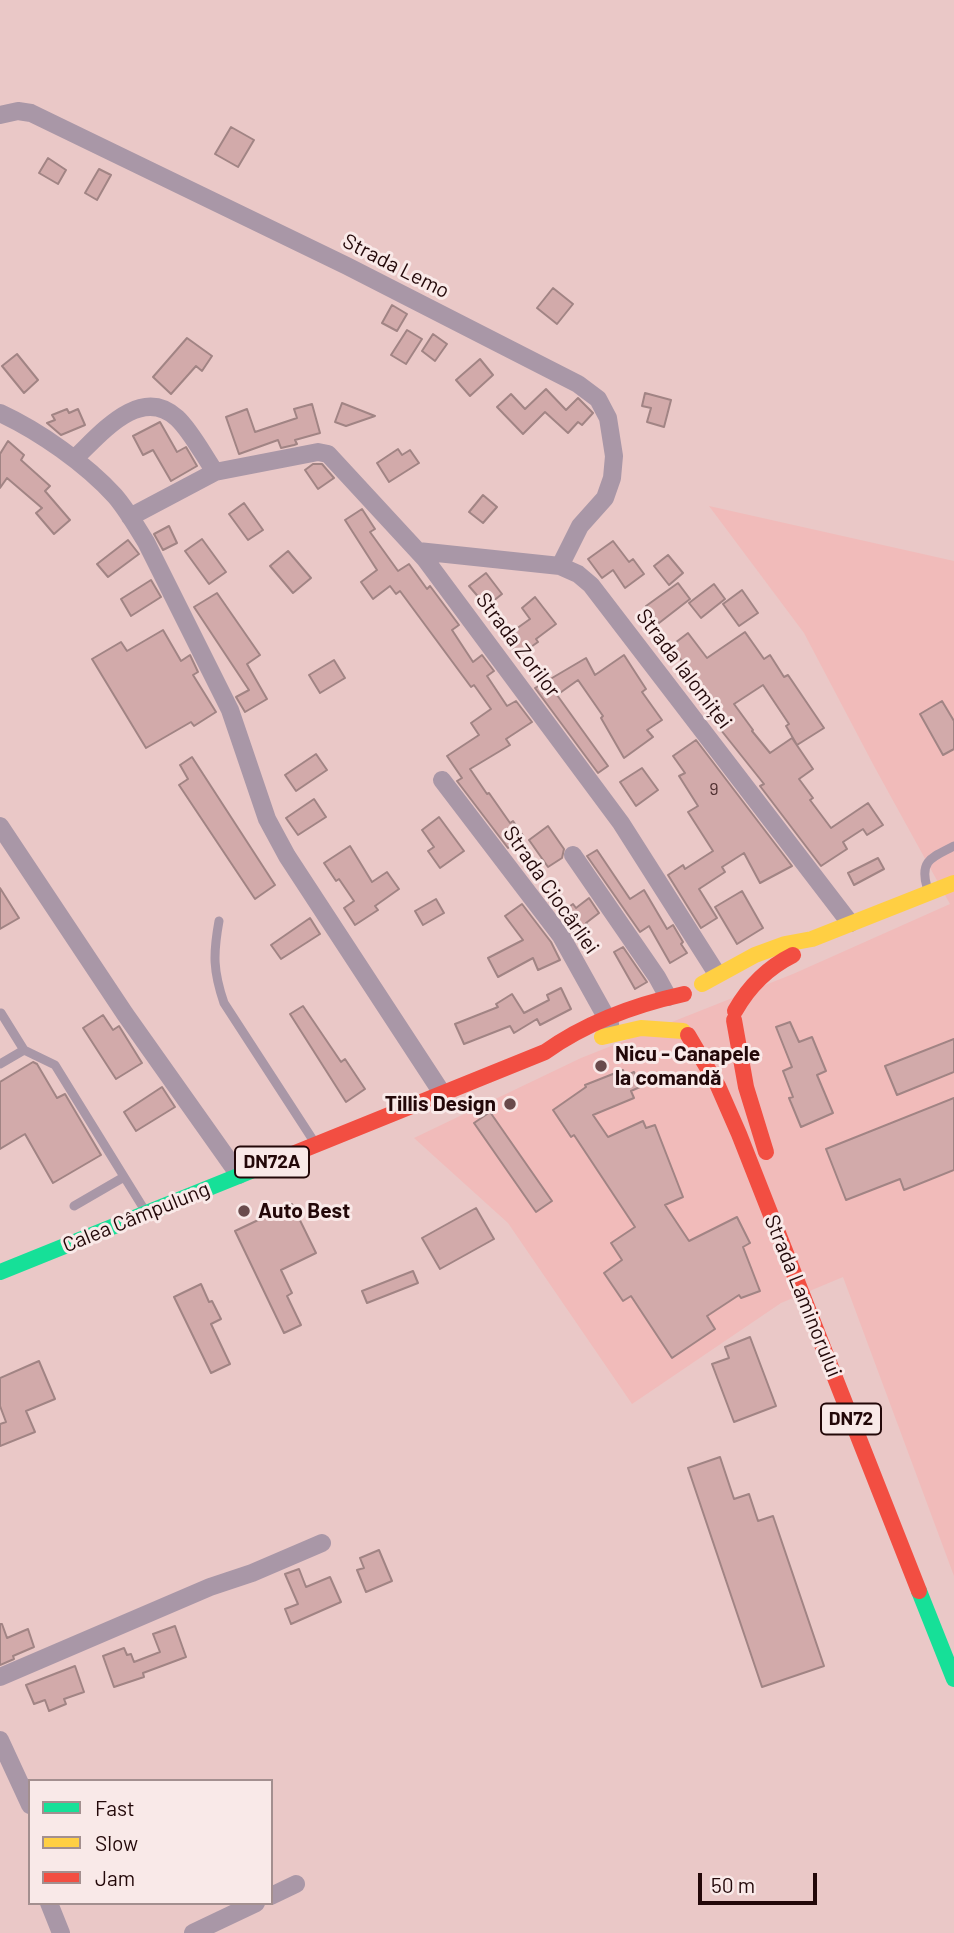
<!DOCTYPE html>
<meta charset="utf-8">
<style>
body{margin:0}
#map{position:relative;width:954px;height:1933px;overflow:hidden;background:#eac8c7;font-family:Barlow,sans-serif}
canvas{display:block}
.legend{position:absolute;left:28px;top:1779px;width:245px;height:126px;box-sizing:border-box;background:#f9e9e8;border:2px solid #a38f8f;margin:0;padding:9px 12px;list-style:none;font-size:21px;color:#230809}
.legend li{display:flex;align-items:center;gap:14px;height:35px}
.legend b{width:35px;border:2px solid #a38f8f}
.scale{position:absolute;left:698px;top:1873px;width:119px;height:32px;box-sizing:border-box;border:4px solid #230809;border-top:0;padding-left:9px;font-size:21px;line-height:24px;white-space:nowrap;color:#230809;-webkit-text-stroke:5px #f9e9e8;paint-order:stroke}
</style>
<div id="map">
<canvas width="954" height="1933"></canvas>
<ul class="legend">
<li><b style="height:9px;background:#16e098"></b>Fast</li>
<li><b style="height:9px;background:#ffcf43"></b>Slow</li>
<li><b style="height:9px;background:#f24e42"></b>Jam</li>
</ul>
<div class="scale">50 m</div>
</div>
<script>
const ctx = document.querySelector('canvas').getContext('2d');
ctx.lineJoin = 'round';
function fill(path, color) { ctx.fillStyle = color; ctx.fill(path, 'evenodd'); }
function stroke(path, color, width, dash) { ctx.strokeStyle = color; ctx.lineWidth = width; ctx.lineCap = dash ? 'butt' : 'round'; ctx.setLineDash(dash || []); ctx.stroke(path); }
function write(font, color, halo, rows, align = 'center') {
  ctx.font = font + ' Barlow,sans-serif'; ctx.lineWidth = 6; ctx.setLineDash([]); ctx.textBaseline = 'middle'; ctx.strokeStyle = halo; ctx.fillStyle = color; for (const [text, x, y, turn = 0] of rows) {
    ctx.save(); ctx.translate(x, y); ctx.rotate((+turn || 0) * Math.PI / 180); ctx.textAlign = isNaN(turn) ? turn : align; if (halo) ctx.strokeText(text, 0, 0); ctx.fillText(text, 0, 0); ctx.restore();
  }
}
fill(new Path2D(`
 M709,506l245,55v1015l-111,-299 -62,26 -149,101 -124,-181 -94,-85 167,-80 212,-84 157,-70 -76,-138 -70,-133z`), '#f1bbba');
const building = new Path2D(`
 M231,127l23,13 -16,27 -23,-13z
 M48,158l18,12 -8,14 -19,-11z
 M99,169l12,6 -14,25 -12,-7z
 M553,288l20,16 -16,20 -20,-16z
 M392,305l15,9 -10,17 -15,-8z
 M407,330l15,9 -16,25 -15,-9z
 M433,334l14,10 -12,17 -13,-10z
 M187,338l25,18 -10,15 -6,-5 -25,28 -18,-17z
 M17,354l21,26 -14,13 -22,-27z
 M480,359l13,16 -23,21 -14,-16z
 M546,389l20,21 12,-12 15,15 -11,12 -4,-3 -10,11 -23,-21 -22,22 -26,-27 14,-13 14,15z
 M645,393l26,7 -7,27 -17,-5 4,-14 -9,-2z
 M342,403l33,13 -29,10 -11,-4z
 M312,404l8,29 -25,7 2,4 -3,1 -13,3 -3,-8 -39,14 -13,-37 21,-8 8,23 42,-14 -3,-9z
 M67,409l2,4 9,-4 7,16 -24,10 -14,-12 8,-3 -3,-5z
 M160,422l17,30 9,-5 11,19 -26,15 -18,-31 -10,5 -10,-19z
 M8,441l16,14 -3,5 29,26 -5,5 25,29 -16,14 -18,-21 6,-5 -35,-30 -7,10v-34z
 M398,449l4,6 8,-5 9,13 -30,19 -12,-19z
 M313,464h9l12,14 -16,11 -13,-19z
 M483,495l14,12 -14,16 -14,-11z
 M244,503l19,27 -15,10 -19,-26z
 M362,509l13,20 -5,3 28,39 11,-7 18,25 3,-3 29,39 -7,5 21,32 9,-7 12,16 -7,5 20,30 9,-5 16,21 -26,17 4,6 -40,24 17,25 2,-1 21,30 3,-2 11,16 -16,11 -51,-67 5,-3 -15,-22 32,-21 -8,-12 20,-14 -17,-24 -3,2 -71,-96 -4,3 -6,-8 -17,13 -12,-17 16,-12 -32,-50z
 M169,526l8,17 -14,7 -9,-16z
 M202,539l24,33 -17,12 -24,-33z
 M128,540l11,14 -31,23 -11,-13z
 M613,541l16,21 4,-3 11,15 -19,14 -12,-18 -11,8 -14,-19z
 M288,551l23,27 -18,15 -23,-27z
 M668,555l15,18 -14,12 -15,-19z
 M486,573l16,21 -10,8 -5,-7 -6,5 -12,-14z
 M151,580l10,17 -30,19 -10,-17z
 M678,583l12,16 -31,24 -13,-17z
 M714,584l11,15 -24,19 -12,-15z
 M742,590l16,23 -19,13 -16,-22z
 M217,593l43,62 -13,9 20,35 -22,13 -9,-15 13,-7 -55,-83z
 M535,597l21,27 -20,15 2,3 -20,14 -7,-10 4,-3 -6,-9 21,-15 -8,-11z
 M163,630l18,31 9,-6 8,17 -5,3 23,37 -22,14 -3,-4 -45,26 -54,-89 29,-17 6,9z
 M745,632l19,27 6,-4 14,22 4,-2 36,53 -27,17 -11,-19 3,-2 -26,-39 -29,19 19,26 -1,1 18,22 22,-15 21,31 -14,10 14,19 -3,2 21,28 37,-25 15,22 -16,10 -4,-6 -20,13 4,7 -26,17 -61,-80 4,-2 -67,-84 2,-1 -17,-24 7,-4 -18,-25 17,-13 19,25z
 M624,655l22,34 -4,3 20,28 -15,10 6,7 -29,21 -23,-40 2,-2 -25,-36 -21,15 51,71 -10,7 -63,-85 51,-30 9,17z
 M334,660l11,18 -25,15 -11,-18z
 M942,701l12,20v28l-11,6 -23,-41z
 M696,740l96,126 -32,17 -16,-30 -22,14 3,5 -26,17 18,29 -16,10 -33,-53 15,-10 2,4 28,-18 -25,-39 10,-6 -19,-30 6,-3 -12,-17z
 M316,754l11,16 -31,21 -11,-16z
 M192,757l83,128 -20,14 -76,-114 9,-6 -8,-14z
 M642,768l16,22 -22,16 -16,-24z
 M314,799l12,18 -28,18 -12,-17z
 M439,817l25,34 -24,17 -12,-17 6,-4 -12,-17z
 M548,826l16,23 -2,9 -14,9 -19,-27z
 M350,846l22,36 15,-10 12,17 -24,17 3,4 -23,15 -11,-17 10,-7 -15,-22 -3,2 -12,-18z
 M597,850l33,49 14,-9 23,39 6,-4 10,17 -2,2 6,9 -17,10 -21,-37 -9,6 -53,-76z
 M878,858l6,11 -30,16 -6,-12z
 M0,888l19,30 -19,11z
 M742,891l21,37 -26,16 -22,-37z
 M589,898l10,15 -13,10 5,8 -12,9 -19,-27 13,-9 3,4z
 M436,899l8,14 -21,12 -8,-14z
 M522,904l29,38 9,18 -22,10 -5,-12 -35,19 -10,-19 35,-18 -18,-24z
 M310,918l10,16 -39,25 -10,-14z
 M623,947l24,35 -12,7 -21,-37z
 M561,988l10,21 -31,16 -3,-6 -23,14 -4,-7 -46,18 -9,-20 43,-17 -2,-3 16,-10 12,19 25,-13 -2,-5z
 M303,1006l38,56 4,-3 20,30 -19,13 -56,-88z
 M103,1015l10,15 6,-4 23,37 -26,16 -33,-51z
 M790,1022l9,20 13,-5 14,34 -9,4 16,38 -32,14 -12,-29 4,-1 -10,-26 9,-4 -16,-40z
 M954,1039v33l-57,23 -12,-29z
 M33,1062l4,2 20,34 8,-4 36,61 -48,28 -28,-49 -25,15v-67z
 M623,1070l2,6 9,-4 6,15 -9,4 3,7 -41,17 15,22 35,-16 3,7 9,-3 28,72 -18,8 24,36 48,-24 13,26 -7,4 17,44 -19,7 -2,-3 -32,21 8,13 -43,29 -41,-62 -8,5 -19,-28 18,-13 -11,-17 24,-16 -61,-92 -3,2 -18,-27 33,-23 -1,-2z
 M162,1087l13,20 -39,24 -12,-19z
 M954,1098v72l-50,20 -4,-11 -54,21 -20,-51z
 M490,1112l62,89 -16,11 -62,-89z
 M292,1204l24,49 -35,17 11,23 -5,3 14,29 -17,8 -49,-102z
 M476,1208l18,31 -54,30 -18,-31z
 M413,1271l5,12 -51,20 -5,-12z
 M201,1284l8,18 3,-1 9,18 -10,5 19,40 -19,9 -37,-76z
 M750,1337l26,69 -42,16 -22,-58 17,-6 -4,-11z
 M39,1361l16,38 -29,12 9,21 -35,14v-22l6,-2 -6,-16v-28z
 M720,1457l14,42 15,-5 9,27 15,-5 51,150 -62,21 -74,-219z
 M379,1550l13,31 -26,11 -9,-22 7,-2 -4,-10z
 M299,1569l7,18 24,-10 11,25 -50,22 -6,-15 13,-5 -13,-30z
 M0,1624h2l5,14 21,-9 6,18 -21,9 1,3 -14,6z
 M175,1626l11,31 -43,16 1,4 -30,10 -11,-31 21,-8 3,7 4,-1 3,8 26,-10 -7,-18z
 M75,1666l9,26 -20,7 2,5 -17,7 -4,-11 -11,4 -8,-19z`);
fill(building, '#d2aaaa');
stroke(building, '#a18484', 2);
stroke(new Path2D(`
 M927,887c-8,-27 6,-30 27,-41
 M219,921c-6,33 -6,50 5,82l89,137
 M1,1013l23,37 31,15 89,144
 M0,1064l24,-14
 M74,1206l50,-29`), '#a997a7', 9);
stroke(new Path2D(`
 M0,115l18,-4 13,2 316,153 231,118 20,15 10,19 6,38 -2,22 -7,20 -25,28 -20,40
 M0,413c39,18 86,51 115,83 12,14 21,30 31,46l84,168 37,109 20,37 155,237
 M74,459c26,-24 66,-75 103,-41 14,13 27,38 38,54
 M130,517l85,-45 103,-20 10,2 97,105 196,264 96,151
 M418,551l142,15 18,8 13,11 259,338
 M442,780l119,156 49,88
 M0,826l125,188 114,161
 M573,855l84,122 11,20
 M0,1677l210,-90 42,-14 70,-30
 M0,1740l30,65
 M271,1896l25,-12
 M49,1903l12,30
 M193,1933l63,-30`), '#a997a7', 18);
stroke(new Path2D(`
 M0,1272l273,-110
 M919,1591l35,88`), '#16e098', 16);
stroke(new Path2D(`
 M702,984l53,-29 30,-11 27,-5 142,-56
 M602,1037l39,-9 42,3`), '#ffcf43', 16);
stroke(new Path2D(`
 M735,1011c14,-25 32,-43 58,-56
 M734,1020l12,67 20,65
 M688,1035l30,51 21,48 180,457
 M273,1162l272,-110c42,-30 89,-47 139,-58`), '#f24e42', 16);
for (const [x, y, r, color] of [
 [601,1066,7,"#694b4c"],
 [510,1104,7,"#694b4c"],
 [244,1211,7,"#694b4c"]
]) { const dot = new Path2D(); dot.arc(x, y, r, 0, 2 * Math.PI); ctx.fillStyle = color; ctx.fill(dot); stroke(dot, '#f9e9e8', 2.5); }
write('18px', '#4f3031', null, [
 ["9",714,789]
]);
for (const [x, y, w] of [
 [272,1162,74],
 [851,1419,60]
]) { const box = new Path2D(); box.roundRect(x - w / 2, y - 15.5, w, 31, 5); ctx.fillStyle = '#f9e9e8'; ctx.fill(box); stroke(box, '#230809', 2); }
write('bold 19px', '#230809', null, [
 ["DN72A",272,1162],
 ["DN72",851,1419]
]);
write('21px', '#230809', '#f9e9e8', [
 ["Strada Lemo",396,266,27],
 ["Strada Zorilor",518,645,53],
 ["Strada Ialomiței",684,669,53],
 ["Strada Ciocârliei",551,890,55],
 ["Calea Câmpulung",136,1217,-22],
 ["Strada Laminorului",803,1296,68]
]);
write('bold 21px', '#230809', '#f9e9e8', [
 ["Nicu - Canapele",615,1054],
 ["la comandă",615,1078],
 ["Tillis Design",496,1104,"right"],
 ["Auto Best",258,1211]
], 'left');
</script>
